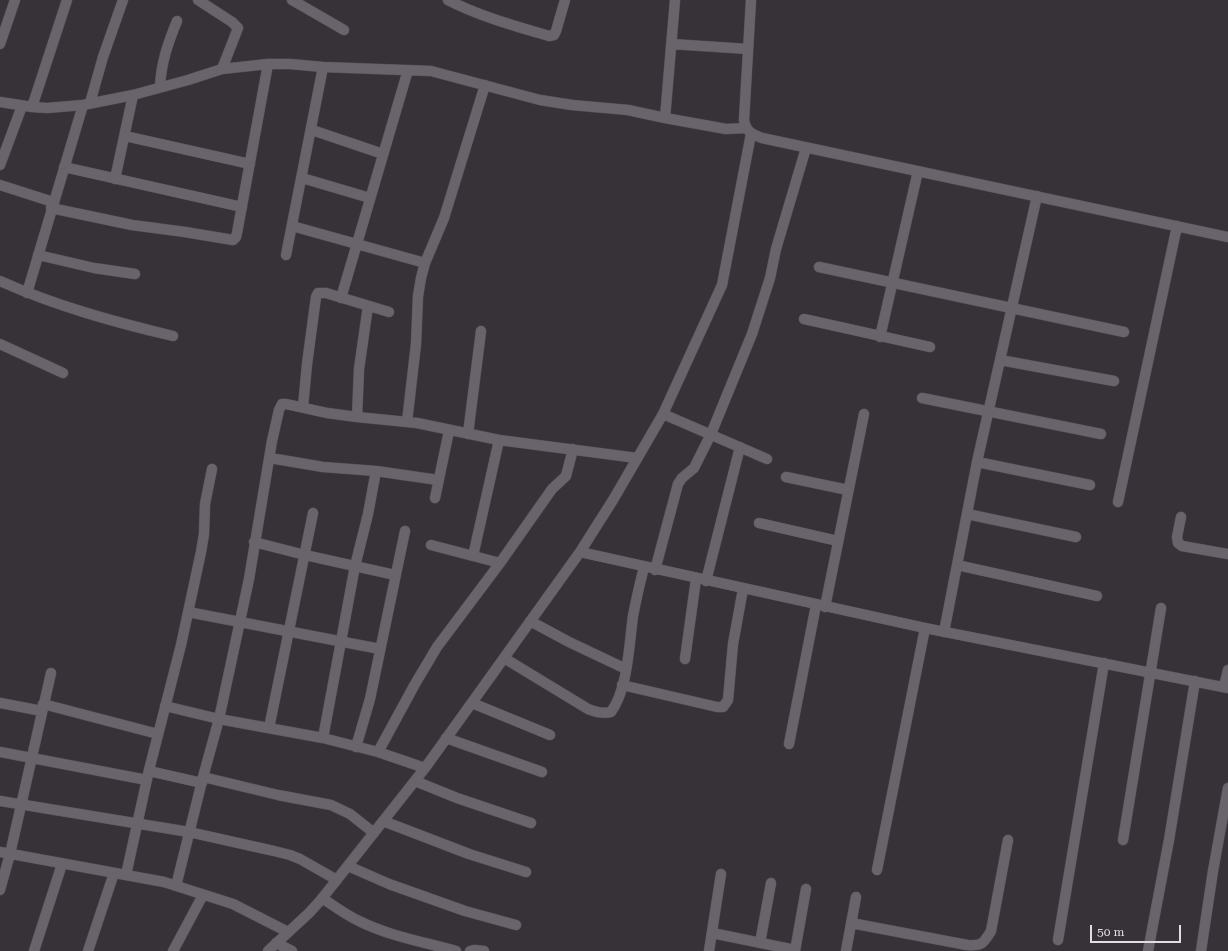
<!DOCTYPE html>
<style>
body{margin:0}
#map{position:relative;width:1228px;height:951px;overflow:hidden;background:#363238;font-family:"Roboto Serif",serif}
canvas{display:block}
.scale{position:absolute;left:1090px;top:925px;width:91px;height:18px;box-sizing:border-box;border:2px solid #e1dee2;border-top:0;padding-left:5px;font-size:12px;line-height:14px;white-space:nowrap;color:#e1dee2;-webkit-text-stroke:3px #363238;paint-order:stroke}
</style>
<div id="map">
<canvas width="1228" height="951"></canvas>
<div class="scale">50 m</div>
</div>
<script>
const ctx = document.querySelector('canvas').getContext('2d');
ctx.lineJoin = 'round';
function stroke(path, color, width, dash) { ctx.strokeStyle = color; ctx.lineWidth = width; ctx.lineCap = dash ? 'butt' : 'round'; ctx.setLineDash(dash || []); ctx.stroke(path); }
const minor = new Path2D(`
 M198,0l34,22 6,6 -16,41
 M292,0l52,30
 M448,0c31,16 67,26 101,36l5,-1 2,-4 9,-31
 M751,0l-7,120c2,12 8,14 18,18l466,99
 M0,44l15,-44
 M671,44l77,5
 M160,87c1,-24 8,-44 17,-66
 M0,102l32,5 15,1 36,-3 50,-10 55,-15 34,-11 46,-5h22l33,3 108,4 109,29 32,5 56,5 37,8 61,11 20,-1
 M90,103l13,-46 20,-57
 M32,107l35,-107
 M665,118l10,-118
 M312,130l71,24
 M125,136l125,28
 M0,165l22,-59
 M64,167l178,40
 M302,178l68,20
 M115,179l18,-84
 M0,185l53,17
 M51,208l81,17 53,7 48,8 3,-3 1,-4 31,-169
 M292,226l133,37
 M38,255l56,13 41,6
 M286,255l37,-188
 M819,267l305,65
 M0,281c56,25 114,41 173,55
 M27,293l56,-188
 M341,298l67,-228
 M804,319l126,28
 M880,337l38,-166
 M0,344l63,29
 M1000,360l114,21
 M922,398l179,36
 M303,407l4,-43 9,-67 2,-4h8l63,19
 M663,414l104,45
 M357,417l2,-48 9,-63
 M407,422l9,-78 2,-48 3,-18 4,-15 19,-45 41,-133
 M468,434l13,-103
 M270,458l53,9 53,4 62,9
 M977,462l113,23
 M786,477l62,13
 M435,498l14,-67
 M1118,502l59,-276
 M967,514l109,23
 M1181,517l-4,20 1,6 4,3 46,8
 M759,523l79,18
 M254,542l51,13 90,20
 M431,545l69,18
 M580,552l345,76 303,60
 M473,556l26,-116
 M957,565l140,31
 M655,570l23,-86 4,-6 12,-10 17,-34 41,-100 18,-56 6,-29 30,-101
 M706,581l34,-134
 M825,607l39,-193
 M188,612l192,37
 M530,621l39,21 57,27
 M944,632l33,-170 60,-266
 M504,658l84,51c8,3 14,5 23,3 17,-23 18,-67 22,-96 3,-16 7,-33 11,-49
 M685,659l11,-80
 M622,685l95,22h6l5,-7 5,-56 10,-55
 M1224,687l4,-17
 M0,703l42,8
 M472,703l78,32
 M43,704l115,30
 M165,706l54,13 104,19 55,14 47,16
 M269,728l44,-215
 M323,738l32,-172 13,-52 8,-43
 M446,738l96,34
 M789,744l27,-139
 M356,747l14,-48 35,-168
 M0,752l147,28
 M378,752l37,-68 22,-37 63,-84 52,-74 14,-13 7,-27
 M149,771l53,12
 M203,777l75,18 53,10 19,9 24,19
 M415,781l42,17 74,25
 M0,801l189,31 85,19 16,4 10,4 37,21
 M383,821l86,33 57,18
 M1123,840l38,-232
 M0,852l164,30 69,22 55,28
 M348,866l41,18 76,27 51,14
 M877,870l48,-242
 M126,875l23,-105 32,-125 20,-93 3,-18 1,-30 7,-35
 M176,886l27,-109 16,-58 30,-140 23,-138 7,-31 3,-6h4l41,9 30,4 60,6 82,17 138,18
 M0,890l10,-36 41,-181
 M322,898c12,8 24,17 37,23 30,15 65,21 97,30
 M851,923l116,22c15,1 16,-1 24,-14l17,-91
 M712,933l83,17
 M1058,940l46,-277
 M276,943l16,8
 M760,943l11,-60
 M34,951l28,-87
 M88,951l26,-78
 M173,951l30,-56
 M268,951l41,-38 11,-12 105,-133 155,-216 33,-52 50,-86 59,-129 29,-151
 M470,951l4,-1 10,1
 M709,951l12,-77
 M795,951l11,-62
 M846,951l10,-54
 M1148,951l21,-111 26,-159
 M1201,951l12,-80 15,-83`);
stroke(minor, '#555056', 11);
stroke(minor, '#69646b', 10);
</script>
